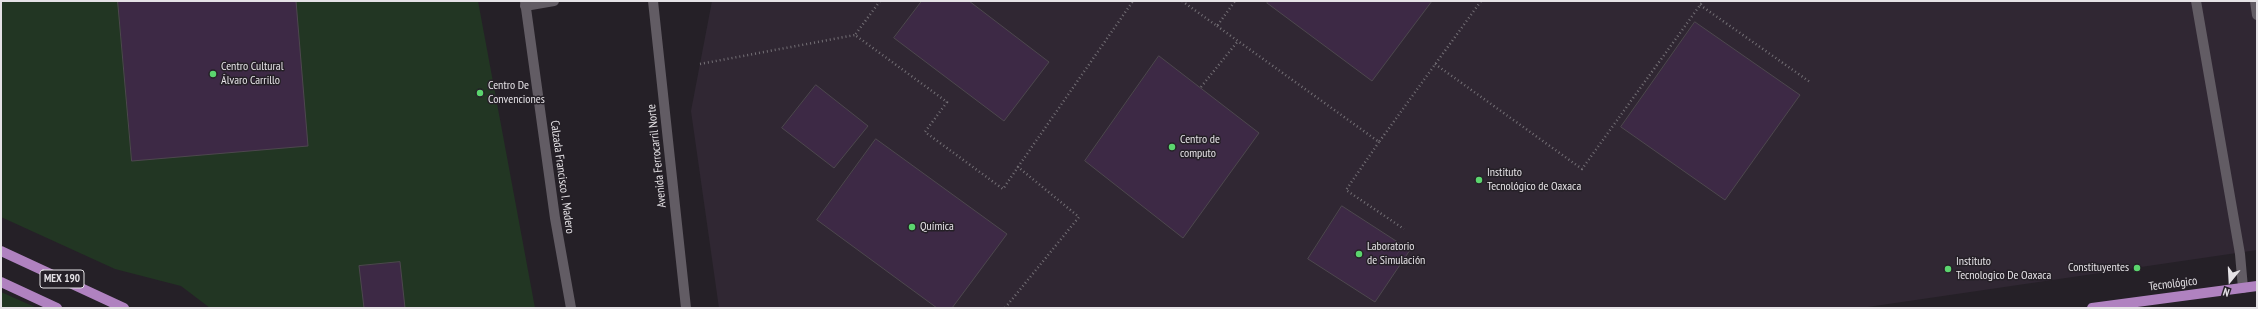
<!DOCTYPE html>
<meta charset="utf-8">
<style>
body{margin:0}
#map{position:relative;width:2258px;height:309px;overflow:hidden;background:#252027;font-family:"PT Sans Narrow",sans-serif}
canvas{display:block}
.frame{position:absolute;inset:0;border:2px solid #e5e2e6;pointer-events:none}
.north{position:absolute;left:2210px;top:261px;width:40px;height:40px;-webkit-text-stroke:3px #252027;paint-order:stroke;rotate:198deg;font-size:11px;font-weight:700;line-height:16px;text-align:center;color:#e5e2e6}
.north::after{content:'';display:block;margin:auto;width:14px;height:18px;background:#e5e2e6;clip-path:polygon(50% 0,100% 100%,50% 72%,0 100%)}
</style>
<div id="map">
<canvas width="2258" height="309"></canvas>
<div class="frame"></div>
<div class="north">N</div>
</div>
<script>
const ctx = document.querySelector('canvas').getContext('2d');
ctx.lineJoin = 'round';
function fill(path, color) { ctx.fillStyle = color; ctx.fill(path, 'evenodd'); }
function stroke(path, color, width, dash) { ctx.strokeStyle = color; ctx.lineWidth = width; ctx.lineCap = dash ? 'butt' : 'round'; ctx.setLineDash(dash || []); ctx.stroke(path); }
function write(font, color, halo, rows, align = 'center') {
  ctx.font = font + ' "PT Sans Narrow",sans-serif'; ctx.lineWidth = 3; ctx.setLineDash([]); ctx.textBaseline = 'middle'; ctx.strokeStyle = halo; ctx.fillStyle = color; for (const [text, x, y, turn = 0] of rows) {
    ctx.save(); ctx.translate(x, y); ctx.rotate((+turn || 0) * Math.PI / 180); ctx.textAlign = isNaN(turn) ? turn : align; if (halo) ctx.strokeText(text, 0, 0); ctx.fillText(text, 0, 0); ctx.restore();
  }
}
fill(new Path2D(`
 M712,1h1545v249l-396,58h-1142l-28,-197z`), '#302733');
fill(new Path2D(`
 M1,1h477l57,307h-325l-29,-22 -66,-17 -114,-52z
 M1,292l36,16h-36z`), '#223623');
const building = new Path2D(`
 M118,1h178l12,145 -176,15z
 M922,1h47l80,61 -45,59 -110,-83z
 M1269,1h163l-60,80 -105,-78z
 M1695,22l105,73 -75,105 -104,-73z
 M1159,56l100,77 -76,105 -98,-77z
 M816,85l52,41 -34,42 -52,-40z
 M876,139l131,95 -55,74h-15l-120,-88z
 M1342,206l68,44 -35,52 -67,-43z
 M400,262l5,46h-41l-5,-42z`);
fill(building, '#3d2945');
stroke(building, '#4d474e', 1);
stroke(new Path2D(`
 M880,1l-25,34 92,67 -22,30 78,57 15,-22
 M1182,1l35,25 18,-25
 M1700,5l110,77
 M1217,26l162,116 102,-141
 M700,64l155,-29
 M1435,64l147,105 121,-168
 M1201,87l37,-46
 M1379,142l-33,48 58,39
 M1005,308l74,-91 -61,-50 115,-166`), '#747076', 2.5, [1, 3]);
stroke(new Path2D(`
 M2196,1l44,253 3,34
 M2255,1l2,14`), '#625c64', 10);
stroke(new Path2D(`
 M653,1l33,307
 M525,6l29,-5`), '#625c64', 10);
stroke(new Path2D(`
 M525,1l30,217 16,90`), '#625c64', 10);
stroke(new Path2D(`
 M1,251l123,57
 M1,282l56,26
 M2092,308l165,-22`), '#b082c0', 10);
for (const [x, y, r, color] of [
 [213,74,4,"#5bd56e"],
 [480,93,4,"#5bd56e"],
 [1172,147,4,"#5bd56e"],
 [1479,180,4,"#5bd56e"],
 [912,227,4,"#5bd56e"],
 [1359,254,4,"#5bd56e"],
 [2137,268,4,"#5bd56e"],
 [1948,269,4,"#5bd56e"]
]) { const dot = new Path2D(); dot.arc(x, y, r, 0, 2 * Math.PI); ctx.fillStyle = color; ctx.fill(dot); stroke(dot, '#252027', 1.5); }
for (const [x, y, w] of [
 [62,279,44]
]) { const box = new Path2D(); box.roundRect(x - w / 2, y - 9, w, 18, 3); ctx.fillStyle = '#252027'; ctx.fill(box); stroke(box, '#e5e2e6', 1); }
write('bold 11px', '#e5e2e6', null, [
 ["MEX 190",62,279]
]);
write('12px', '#e5e2e6', '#252027', [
 ["Centro Cultural",221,67],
 ["Álvaro Carrillo",221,81],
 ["Centro De",488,86],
 ["Convenciones",488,100],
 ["Centro de",1180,140],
 ["computo",1180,154],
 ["Instituto",1487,173],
 ["Tecnológico de Oaxaca",1487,187],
 ["Química",920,227],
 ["Laboratorio",1367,247],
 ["de Simulación",1367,261],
 ["Instituto",1956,262],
 ["Tecnologico De Oaxaca",1956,276],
 ["Constituyentes",2129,268,"right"]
], 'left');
write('12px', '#e5e2e6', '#252027', [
 ["Avenida Ferrocarril Norte",657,156,-96],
 ["Calzada Francisco I. Madero",562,177,82],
 ["Tecnológico",2173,284,-7]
]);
</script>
